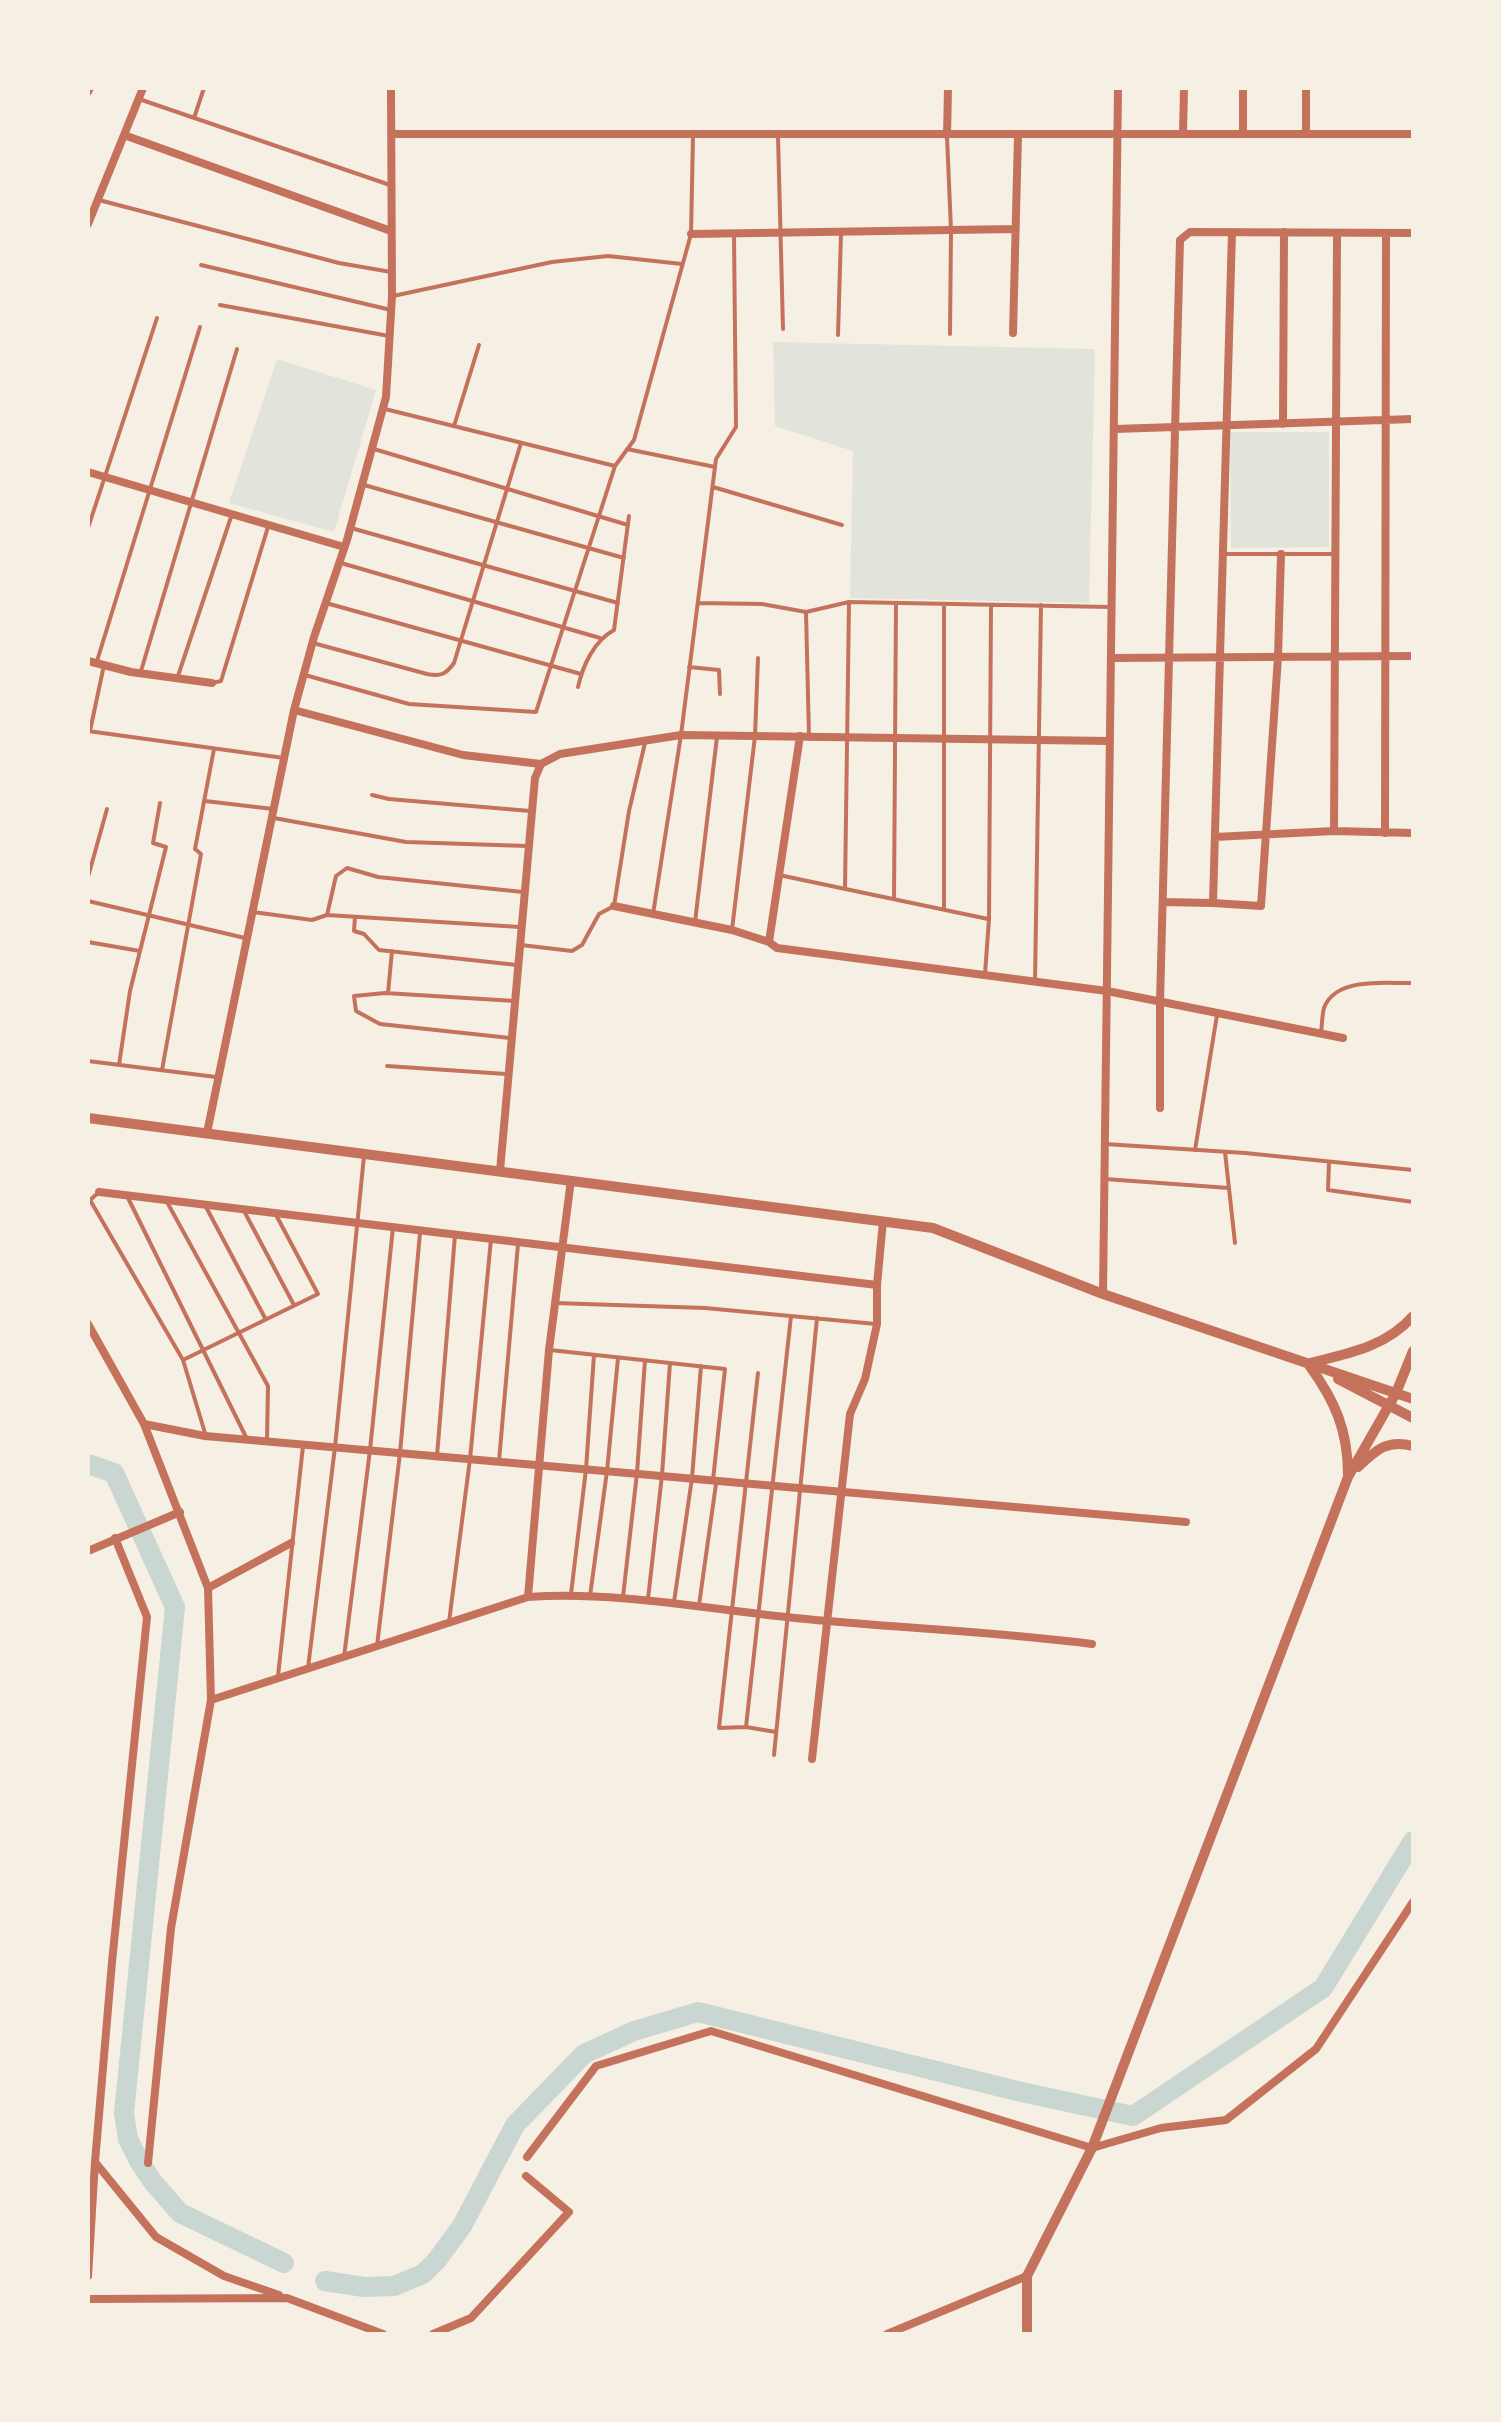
<!DOCTYPE html>
<style>
body{margin:0}
#map{position:relative;width:1501px;height:2422px;overflow:hidden;background:#f6efe4;font-family:Lora,serif}
canvas{display:block}
.frame{position:absolute;inset:0;border:90px solid #f6efe4;pointer-events:none}
</style>
<div id="map">
<canvas width="1501" height="2422"></canvas>
<div class="frame"></div>
</div>
<script>
const ctx = document.querySelector('canvas').getContext('2d');
ctx.lineJoin = 'round';
function fill(path, color) { ctx.fillStyle = color; ctx.fill(path, 'evenodd'); }
function stroke(path, color, width, dash) { ctx.strokeStyle = color; ctx.lineWidth = width; ctx.lineCap = dash ? 'butt' : 'round'; ctx.setLineDash(dash || []); ctx.stroke(path); }
fill(new Path2D(`
 M773,342l322,7 -6,254 -239,-5 3,-147 -78,-25z
 M277,359l99,31 -42,142 -105,-29z
 M1230,432h99v115l-98,1z`), '#e2e4dc');
stroke(new Path2D(`
 M88,1464l26,9 61,134 -51,506 4,26 11,22 14,21 27,31 104,50
 M325,2281l39,6 30,-1 29,-12 14,-14 25,-34 53,-101 69,-71 50,-23 64,-19 319,79 116,25 190,-128 90,-147`), '#c9d6d2', 20);
stroke(new Path2D(`
 M139,99l251,86
 M194,118l10,-30
 M778,136l5,193
 M947,137l4,93 -1,104
 M99,200l240,63 52,9
 M201,265l190,45
 M393,296l159,-34 56,-6 74,8
 M220,305l169,31
 M838,335l3,-101
 M385,409l230,57
 M454,426l25,-81
 M374,449l254,76
 M627,449l88,18
 M364,485l260,73
 M713,487l129,38
 M88,528l69,-210
 M351,528l267,75
 M1223,554h112
 M341,563l259,75
 M326,603l255,71
 M698,603l64,1 44,8 3,125
 M806,612l43,-10 261,5
 M313,643l114,31c14,3 19,0 27,-11l67,-220
 M97,661l103,-334
 M689,667l30,3 1,24
 M141,671l96,-322
 M305,675l104,29 127,8 79,-246 19,-26 57,-206 2,-98
 M178,676l54,-162
 M212,683l9,-2 47,-154
 M578,687c5,-22 16,-46 36,-57l15,-114
 M88,731l196,27
 M90,731l14,-66
 M372,795l17,4 141,12
 M205,801l68,8
 M274,818l132,24 121,4
 M779,875l209,44
 M88,877l19,-68
 M845,889l4,-287
 M894,899l2,-296
 M88,901l157,37
 M944,909v-305
 M253,912l59,8 15,-5 9,-39 11,-8 31,9 145,15
 M653,914l28,-179 35,-276 20,-32 -2,-193
 M327,915l193,12
 M355,917l-1,14 10,3 15,16 138,15
 M695,922l22,-185
 M732,930l23,-194 3,-78
 M88,942l52,9
 M521,945l51,6 10,-6 17,-31 15,-8 15,-95 16,-68
 M985,974l4,-55 2,-314
 M1035,982l6,-377
 M388,993l4,-42
 M1321,1033c1,-8 1,-18 3,-25 12,-32 63,-24 89,-25
 M510,1038l-130,-14 -24,-13 -2,-15 31,-3 130,8
 M88,1061l128,16
 M119,1065l11,-74 36,-144 -13,-4 7,-40
 M387,1066l119,8
 M162,1070l39,-216 -6,-5 19,-100
 M1105,1144l140,9 168,17
 M1195,1150l22,-135
 M1225,1152l10,91
 M1329,1162l-1,28 85,12
 M1105,1179l124,9
 M98,1193l-8,7 93,160 22,73
 M128,1198l118,239
 M167,1202l101,184 -1,53
 M206,1207l59,111
 M244,1211l50,94
 M555,1303l150,5 171,16
 M550,1350l175,19 -12,111 3,4 -17,121
 M183,1360l135,-66 -43,-81
 M758,1373l-39,355 27,-1 30,5
 M437,1456l18,-221
 M499,1461l19,-217
 M571,1594l15,-125 8,-114
 M590,1596l17,-125 11,-113
 M623,1597l14,-124 8,-113
 M648,1599l14,-124 8,-112
 M674,1602l18,-124 9,-112
 M449,1622l21,-163 21,-220
 M377,1646l23,-193 20,-220
 M344,1657l26,-207 23,-223
 M308,1668l27,-221 29,-291
 M278,1676l25,-230
 M746,1727l45,-411
 M774,1755l43,-437`), '#c5725c', 4);
stroke(new Path2D(`
 M88,92l2,-4
 M391,134h1022
 M1183,134l1,-46
 M1243,134v-46
 M1306,134v-46
 M124,135l267,96
 M947,135l1,-47
 M88,224l55,-136
 M1232,232l-19,671 48,3 17,-249 3,-103
 M691,234l324,-5
 M1013,333l5,-198
 M1283,424l1,-192
 M1115,429l298,-10
 M88,472l256,75
 M1112,658l301,-2
 M88,661l43,11 81,11
 M294,710l169,45 78,9
 M800,736l-31,206 8,6 330,43 236,47
 M1334,831l3,-598
 M1385,833l1,-600
 M1215,837l119,-6 79,2
 M1163,902l50,1
 M614,906l118,24 37,12
 M1160,1108v-106l20,-762 10,-8 223,1
 M207,1133l87,-423 20,-73 33,-97 39,-143 6,-101 -1,-208
 M500,1171l35,-393 6,-14 19,-10 121,-19 429,6
 M99,1192l778,93
 M1103,1294l15,-1206
 M88,1324l56,100 64,164 3,112 -40,228 -23,235
 M144,1424l61,12 981,86
 M88,1551l92,-39
 M208,1588l83,-45
 M528,1597l21,-247 22,-170
 M211,1700l317,-103c88,-6 179,12 267,21 99,10 198,13 297,26
 M812,1759l38,-345 15,-35 12,-55v-39l6,-64
 M527,2157l69,-91 115,-35 381,117 69,-20 65,-8 90,-71 97,-147
 M95,2162l61,75 68,39 55,19
 M88,2276l7,-114 17,-200 35,-345 -32,-79
 M88,2299l199,-1 96,36
 M433,2334l38,-16 98,-106 -43,-36
 M887,2334l140,-58`), '#c5725c', 8);
stroke(new Path2D(`
 M88,1118l845,110 170,66 310,105
 M1310,1363c37,-9 76,-16 103,-47
 M1309,1365c26,36 39,65 39,110
 M1338,1379l75,39
 M1358,1467c18,-17 29,-28 55,-21
 M1027,2334v-58l65,-128 256,-671 48,-84 17,-42`), '#c5725c', 10);
</script>
